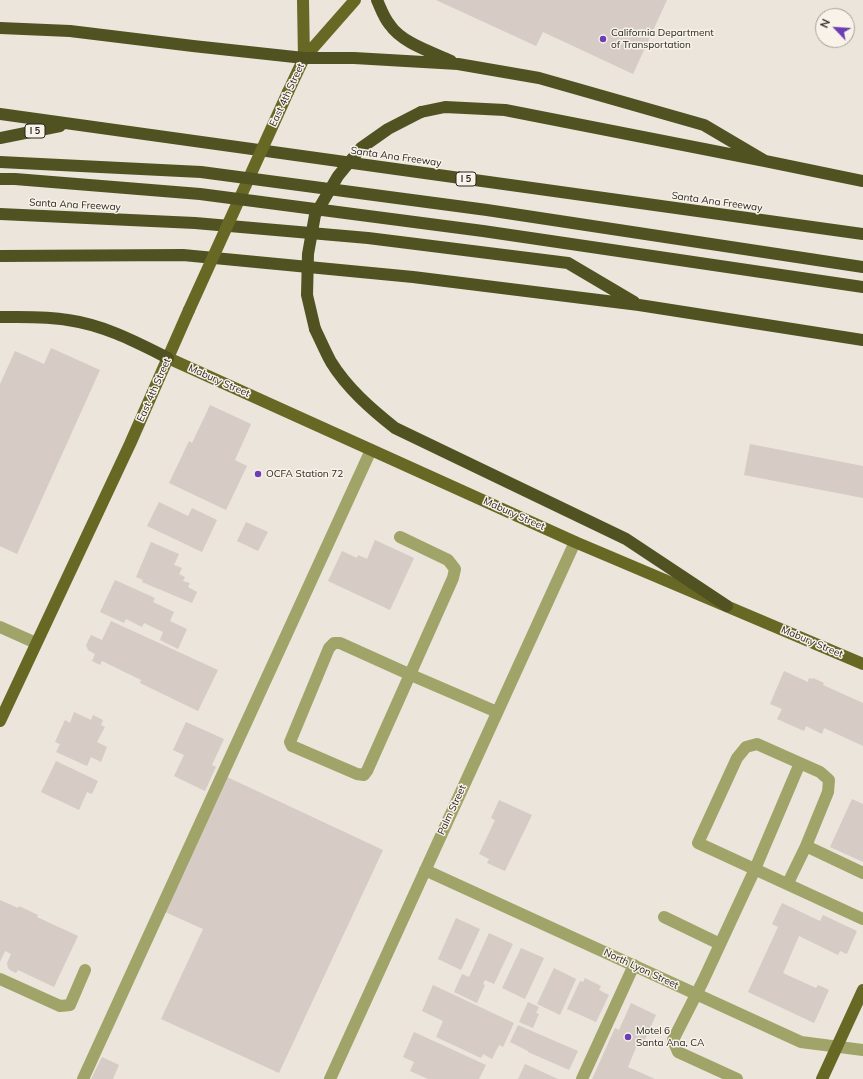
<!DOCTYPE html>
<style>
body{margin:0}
#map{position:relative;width:863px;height:1079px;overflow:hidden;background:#ebe5db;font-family:Mulish,sans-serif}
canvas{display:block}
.north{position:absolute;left:815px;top:8px;width:40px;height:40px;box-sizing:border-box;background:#f8f2e8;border:1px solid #a5a199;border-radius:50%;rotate:295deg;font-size:11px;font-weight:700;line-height:16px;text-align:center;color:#292723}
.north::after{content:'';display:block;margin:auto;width:14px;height:18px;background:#6c3eb5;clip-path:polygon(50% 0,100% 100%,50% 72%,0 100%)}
</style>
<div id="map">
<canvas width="863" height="1079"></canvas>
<div class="north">N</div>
</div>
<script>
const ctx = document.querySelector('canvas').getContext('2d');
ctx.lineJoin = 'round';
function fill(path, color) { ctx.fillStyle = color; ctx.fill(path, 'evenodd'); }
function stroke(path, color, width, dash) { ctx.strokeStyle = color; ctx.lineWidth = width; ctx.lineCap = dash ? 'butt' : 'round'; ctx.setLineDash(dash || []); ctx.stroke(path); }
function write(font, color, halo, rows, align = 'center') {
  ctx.font = font + ' Mulish,sans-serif'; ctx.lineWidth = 3; ctx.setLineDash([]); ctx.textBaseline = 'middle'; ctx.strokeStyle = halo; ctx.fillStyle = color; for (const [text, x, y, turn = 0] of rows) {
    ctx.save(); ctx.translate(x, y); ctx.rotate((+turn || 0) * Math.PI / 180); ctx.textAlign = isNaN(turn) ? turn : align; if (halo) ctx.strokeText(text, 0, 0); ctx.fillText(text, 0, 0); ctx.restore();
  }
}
fill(new Path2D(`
 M436,0h231l-34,74 -90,-42 -7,14z
 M51,348l49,22 -83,184 -17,-8v-162l15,-33 29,13z
 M210,405l41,19 -16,36 12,6 -21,44 -57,-27 20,-42 3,2z
 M750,444l113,22v32l-119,-23z
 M159,502l29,14 4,-8 25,12 -15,32 -55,-26z
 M246,522l22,10 -10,19 -21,-10z
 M375,540l39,18 -24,52 -62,-29 14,-30 15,7 1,-3 9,4z
 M151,542l28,12 -5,11 8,3 -3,6 6,3 -2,4 7,2 -2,4 9,5 -5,11 -50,-21 1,-2 -7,-3z
 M115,580l40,18 -2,4 21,10 -4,9 17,8 -9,20 -18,-9 3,-8 -19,-9 -2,4 -16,-8 -2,4 -24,-11z
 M111,621l107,49 -20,41 -58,-28 1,-3 -39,-19 -2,4 -8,-4 3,-7 -7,-4 -2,-5 5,-10 11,5z
 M784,671l24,11 1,-4 3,1 1,-1 11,5 -1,2 40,18v43l-39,-18 -2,6 -16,-8 -2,5 -27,-12 5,-10 -12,-5z
 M74,712l17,8 2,-5 10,5 -2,5 4,2 -8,15 10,5 -6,15 -10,-5 -4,9 -31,-14 4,-8 -5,-2 10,-22 5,3z
 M186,722l38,17 -12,26 4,2 -11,24 -31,-15 10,-21 -11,-5z
 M56,761l42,20 -6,13 -5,-2 -8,18 -38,-18z
 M227,777l156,73 -104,223 -118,-54 42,-90 -38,-17z
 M852,799l11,5v58l-33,-15z
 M499,800l33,15 -27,56 -18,-8 2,-4 -10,-5 16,-34 -4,-2z
 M0,900l18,8 1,-2 19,9 -1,2 41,19 -24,51 -36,-17 -2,3 -6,-3 -2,-2 -1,-5 4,-9 -6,-3 -5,11z
 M782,903l38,18 3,-6 34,16 -10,23 -7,-3 -2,4 -39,-19 -16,37 33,15 2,-3 11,5 -15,33 -66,-31 30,-65 -6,-3z
 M456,918l24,11 -19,41 -23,-11z
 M489,933l24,11 -19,40 -9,-4 -2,4 2,1 -8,18 -23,-11 8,-18 7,3z
 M521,948l23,10 -19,41 -23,-11z
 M554,968l22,11 -16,36 -23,-11z
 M585,978l16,8 -2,4 10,5 -13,27 -29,-13 13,-28 3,1z
 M433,985l81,38 -11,24 -4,-2 -7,14 -9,-5 -2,4 -45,-21 7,-16 -21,-10z
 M528,1002l11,5 -3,6 3,1 -6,14 -14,-6z
 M631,1003l25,12 -14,31 -5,-1 -9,22 27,12h-63l23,-51 4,2z
 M518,1025l60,26 -9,19 -41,-18v-1l-18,-9z
 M414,1032l72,33 -7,14h-51l-18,-8 4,-9 -11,-5z
 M102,1057l17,8 -6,14h-22z
 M525,1064l33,15h-40z`), '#d6cbc5');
stroke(new Path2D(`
 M400,537l48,23 7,9 -2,9 -86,193 -3,4 -7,-1 -65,-28 -2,-4 39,-94 5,-5h6l71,32 86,37
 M0,627l36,16
 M425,870l376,172 62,8
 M863,873l-57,-27 22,-54 1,-12 -9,-8 -63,-28 -11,3 -9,11 -39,85 165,76
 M788,883l18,-37
 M664,917l56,27
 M0,979l60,27 10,-1 15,-35
 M83,1079l288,-629
 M330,1079l245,-537
 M582,1079l52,-114
 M737,1079l-59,-27 -5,-12 30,-59 52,-112 45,-106`), '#a0a469', 12);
stroke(new Path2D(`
 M303,0l1,58
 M288,92l16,-34 51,-58
 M168,358l407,184 288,122
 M0,721l130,-277 59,-134
 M822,1079l41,-89`), '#666824', 12);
stroke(new Path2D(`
 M377,0c4,9 7,18 13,25 12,18 42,27 61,36
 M0,28l70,3 123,15 111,12h50l104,6 81,14 165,47 61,36
 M421,112l24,-5 60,3 260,51 98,20
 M0,114l863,120
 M0,138l60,-12
 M0,214l195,9 173,15 200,25 66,39
 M0,256l183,-1 230,22 226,28 224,35
 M0,317c23,0 46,-1 68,3 36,5 68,22 100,38
 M315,329c5,10 10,22 16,33 16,26 40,47 64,66l231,111 101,67`), '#515221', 12);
stroke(new Path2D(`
 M189,310l99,-218`), '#666824', 12);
stroke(new Path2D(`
 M0,162l201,10 286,38 376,57
 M0,179h15l185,15 283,37 380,56
 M315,329l-8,-34 1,-41 7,-39 23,-39 23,-28 27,-19 33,-17`), '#515221', 12);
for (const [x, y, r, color] of [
 [603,39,4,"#6c3eb5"],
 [258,474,4,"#6c3eb5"],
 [628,1037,4,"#6c3eb5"]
]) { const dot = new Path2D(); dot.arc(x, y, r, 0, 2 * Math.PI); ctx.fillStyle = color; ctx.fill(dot); stroke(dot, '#f8f2e8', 1.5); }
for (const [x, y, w] of [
 [35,131,20],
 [466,179,20]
]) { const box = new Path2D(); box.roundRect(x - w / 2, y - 7, w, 14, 3); ctx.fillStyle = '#f8f2e8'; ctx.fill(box); stroke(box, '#292723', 1); }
write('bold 9px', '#292723', null, [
 ["I 5",35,131],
 ["I 5",466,179]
]);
write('10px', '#292723', '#f8f2e8', [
 ["California Department",611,33],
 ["of Transportation",611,45],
 ["OCFA Station 72",266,474],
 ["Motel 6",636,1031],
 ["Santa Ana, CA",636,1043]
], 'left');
write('10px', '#292723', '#f8f2e8', [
 ["East 4th Street",287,95,-65],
 ["Santa Ana Freeway",396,157,8],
 ["Santa Ana Freeway",717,202,8],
 ["Santa Ana Freeway",75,205,3],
 ["Mabury Street",219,381,24],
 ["East 4th Street",154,390,-66],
 ["Mabury Street",514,514,24],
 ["Mabury Street",812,642,23],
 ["Palm Street",452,810,-65],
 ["North Lyon Street",641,969,25]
]);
</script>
